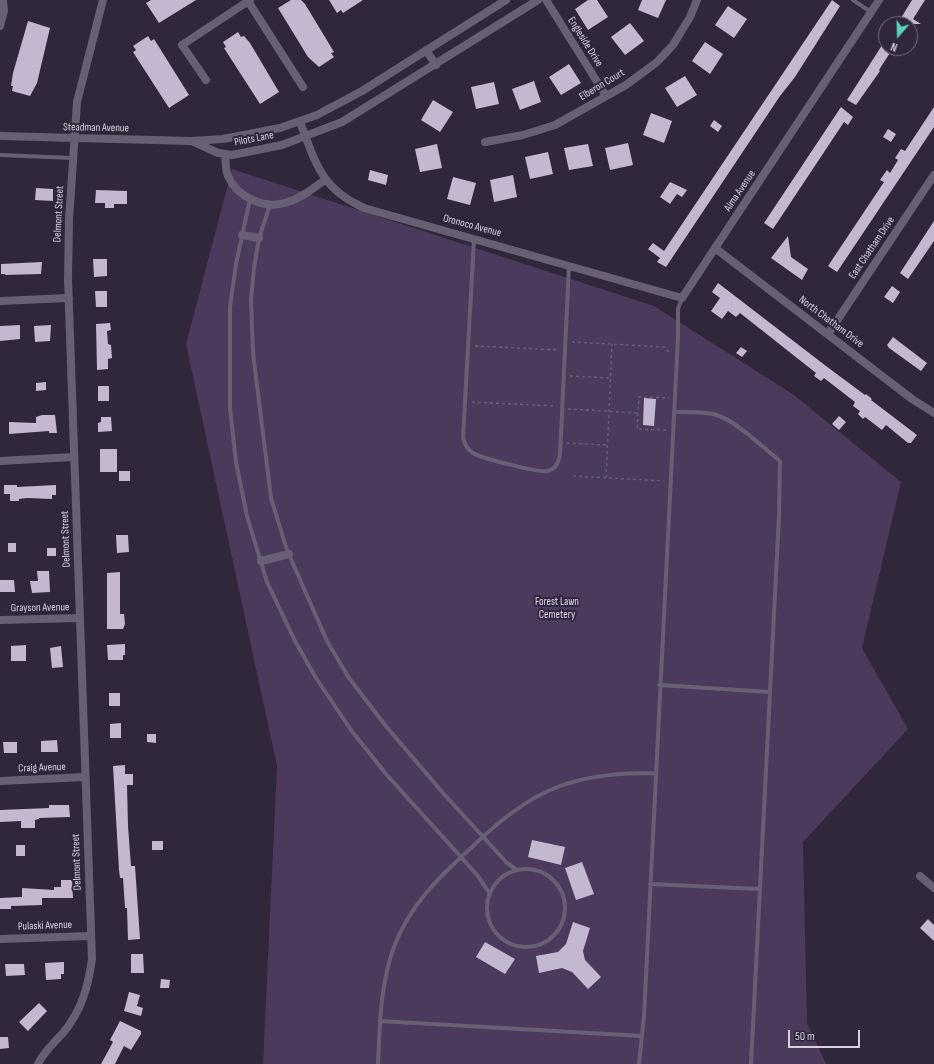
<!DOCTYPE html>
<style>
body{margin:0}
#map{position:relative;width:934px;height:1064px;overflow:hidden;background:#30273a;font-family:"Sofia Sans Condensed",sans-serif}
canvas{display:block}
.north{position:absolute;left:878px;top:16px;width:40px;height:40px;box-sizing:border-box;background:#30273a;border:1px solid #736b7c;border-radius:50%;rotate:200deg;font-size:11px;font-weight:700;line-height:16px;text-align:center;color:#d7d1de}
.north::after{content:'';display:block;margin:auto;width:14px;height:18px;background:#5cceba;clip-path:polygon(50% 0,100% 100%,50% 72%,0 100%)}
.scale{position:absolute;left:788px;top:1030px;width:72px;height:18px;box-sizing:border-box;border:2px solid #d7d1de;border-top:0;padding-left:5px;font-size:12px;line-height:14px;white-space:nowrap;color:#d7d1de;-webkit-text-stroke:3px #30273a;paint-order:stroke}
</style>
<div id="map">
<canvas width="934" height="1064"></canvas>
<div class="north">N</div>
<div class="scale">50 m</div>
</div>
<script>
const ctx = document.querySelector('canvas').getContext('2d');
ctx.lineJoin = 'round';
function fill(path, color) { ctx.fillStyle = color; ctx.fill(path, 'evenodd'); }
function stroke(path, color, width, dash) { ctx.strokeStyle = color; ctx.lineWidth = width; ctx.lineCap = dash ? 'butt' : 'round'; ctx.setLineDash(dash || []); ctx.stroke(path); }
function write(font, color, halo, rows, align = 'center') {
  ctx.font = font + ' "Sofia Sans Condensed",sans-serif'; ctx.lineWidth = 4; ctx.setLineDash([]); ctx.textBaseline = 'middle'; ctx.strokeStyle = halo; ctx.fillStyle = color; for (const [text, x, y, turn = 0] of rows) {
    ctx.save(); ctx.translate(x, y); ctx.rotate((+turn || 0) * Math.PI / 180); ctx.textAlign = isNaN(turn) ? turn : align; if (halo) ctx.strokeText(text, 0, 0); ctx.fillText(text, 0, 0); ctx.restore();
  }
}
fill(new Path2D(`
 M232,169l422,137 140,89 107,87 -39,166 46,81 -105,113 4,181 19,41h-563l14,-298 -91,-422z`), '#4b3a5c');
fill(new Path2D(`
 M151,0h45l-37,23 -13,-20z
 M291,0h10l4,4 29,48 -3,1 3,4 -15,10 -11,-10 -30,-49z
 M329,0h34l-20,13 -2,-3 -4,3z
 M588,0h9l11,17 -20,13 -13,-21z
 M642,0h24l-8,18 -20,-8z
 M832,0l8,6 -45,71 -15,19 -114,171 -9,-5 3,-4 -12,-9 5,-6 11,8z
 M912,0h13l-12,19 8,5h-21l2,-3 -1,-3z
 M728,6l19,13 -13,19 -19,-13z
 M28,21l22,7 -13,55 -7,13 -18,-5 1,-5h-2l2,-13z
 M630,23l14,18 -19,14 -14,-18z
 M238,32l3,5 3,-1 6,7 29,49 -19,12 -36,-56 2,-1 -3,-5z
 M148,36l3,5 3,-2 35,56 -20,13 -36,-56 3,-2 -3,-4z
 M886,39v9h7l-14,22 1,1 -24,34 -9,-5z
 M705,42l18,12 -13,20 -18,-13z
 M569,64l12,19 -20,12 -12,-18z
 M685,76l12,19 -20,12 -12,-19z
 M534,81l7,21 -21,8 -8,-21z
 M494,82l5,22 -23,5 -5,-22z
 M433,100l20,12 -13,20 -19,-12z
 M841,107l12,10 -5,8 -4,-3 -71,107 -9,-6z
 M934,107v20l-97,145 -9,-6 56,-84 -4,-2 7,-10 3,3 8,-13 -3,-2 6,-9 4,2z
 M651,113l21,8 -8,22 -21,-8z
 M714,120l8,6 -4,6 -8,-6z
 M888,129l8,5 -5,8 -8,-5z
 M628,143l5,22 -23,5 -5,-22z
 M437,144l5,24 -22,4 -5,-23z
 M588,144l5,22 -24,4 -5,-22z
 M548,152l5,22 -23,5 -5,-22z
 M370,170l18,5 -2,10 -18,-5z
 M513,175l4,22 -23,5 -4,-22z
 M453,177l23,6 -6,22 -23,-6z
 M670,182l17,8 -5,7 -5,-3 -7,10 -10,-7z
 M36,188l17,1v12l-18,-1z
 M96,190l31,1v13h-13v4h-9v-5h-10z
 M934,221v20l-26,38 -8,-6z
 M788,236l3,21 17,12 -6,11 -31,-22z
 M93,259h14v17l-13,1z
 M42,262l-1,12 -36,1v-1h-4v-10z
 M718,283l108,83 39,29 1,-1 6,5 -1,1 46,35 -6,8h-3l-22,-18 -4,5 -17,-13 -2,2 -5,-5 2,-3 -7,-5 2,-4 -31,-24 -3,3 -7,-5 2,-3 -76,-60 -4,4 -8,-6 -6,8 -11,-8 9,-13 -8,-6z
 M892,286l8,6 -7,11 -9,-6z
 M95,291h12v16h-11z
 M110,323l1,7 -4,1 1,13 3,1 1,13 -4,1v10l-11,1 -1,-46z
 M20,325v14l-20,2v-15z
 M51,325l-1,16 -15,1 -1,-16z
 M893,337l34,26 -6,8 -32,-23 -2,-3z
 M741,347l6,4 -5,6 -6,-4z
 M46,382v8l-10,1v-8z
 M98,386h11v15h-11z
 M644,398l12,1 -2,27 -11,-1z
 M42,415h13l2,18h-8v-2l-40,3v-12l27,1v-6z
 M839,416l7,6 -7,8 -7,-6z
 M101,417h10l1,14 -14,1v-9l3,-1z
 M100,449h17v23h-17z
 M119,471h11v10h-11z
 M4,485h13v2l39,-2v10h-4v4l-25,-1 -8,1v2h-9v-7h-6z
 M116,535h12l1,17 -12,1z
 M8,543h8v9h-8z
 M47,548h9v8h-9z
 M37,571h12l1,21 -18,1 -2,-12h8z
 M120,572v42h4l1,10 -2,5h-16v-56z
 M0,580h14l1,12h-15z
 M125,644v11h-2v5h-15l-1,-15z
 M26,645v16h-15v-15z
 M61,646l2,21 -11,1 -2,-20z
 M109,693h11v13h-11z
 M121,723v15h-11v-14z
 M147,734h9v9l-9,-1z
 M57,740l1,12h-17v-11z
 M3,742h14v11h-13z
 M125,765v9h8v11h-6l1,41 3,40h4l5,73 -12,1 -1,-32h-2l-2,-30h-3l-1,-8 -6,-104z
 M49,805h20l1,12 -31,1v1l-4,1v8h-14v-7l-21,1v-12l49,-2z
 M532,840l33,7 -4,18 -33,-8z
 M152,841h11v9h-11z
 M16,845h9v11h-9z
 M582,862l12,32 -18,6 -11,-32z
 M61,880h11l1,18h-31v7l-31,1v3h-11v-11l22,-1v-9l32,2v-3h7z
 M928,919l6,6v16l-14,-13z
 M573,922l17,6 -7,23 2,9 16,17 -13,12 -16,-17 -10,-4 -23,5 -3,-17 22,-4 8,-8z
 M485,942l30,17 -10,15 -29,-17z
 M131,954h12l1,19h-13z
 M64,962v12h-3v5l-15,1 -1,-17z
 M5,964h19l1,11 -19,1z
 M161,979l9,1 -1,8h-9z
 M129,992l11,3 -3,11 6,2 -2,8 -17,-5z
 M39,1003l8,8 -19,20 -9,-9z
 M120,1021l21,10v3l-10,16 -7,-4 -9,18h-14l12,-22 -3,-2z
 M0,1037h8l1,11 -9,1z`), '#c4b8d1');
stroke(new Path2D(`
 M572,342l92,5 6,6
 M475,346l84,4
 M570,376l40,2
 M472,402l84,4
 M568,409l70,4
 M666,430l-29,-1 2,-32 30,1
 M567,443l40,2
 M573,476l91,5
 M606,478l6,-134`), '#675f70', 1.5, [3, 3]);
stroke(new Path2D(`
 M853,0l18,12
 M0,155l73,3
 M250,199l-14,65 -6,43v101l6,54 11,54 20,66 28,59 21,37 35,52 35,44 92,102 12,18
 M270,205l-11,33 -5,30 -3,32 2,53 18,145 16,52 40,91 22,37 36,47 58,68 64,70 10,7
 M474,239l-11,199c2,7 4,11 10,15 7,5 67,20 74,18 9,-2 11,-8 13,-16l9,-190
 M674,412c14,0 30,-1 43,3 22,8 45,32 63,46l-1,55 -28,548
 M659,685l111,7
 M487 908a39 39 0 1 1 78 0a39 39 0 1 1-78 0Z
 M650,884l109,5
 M380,1021l262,15
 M378,1064c2,-39 2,-79 16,-117 15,-41 45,-70 77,-99 26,-25 54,-49 89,-62 31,-11 62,-13 95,-13
 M639,1064l5,-48 34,-680v-27l4,-11`), '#695f75', 4);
stroke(new Path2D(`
 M546,0l60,96
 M248,1l55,86
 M0,26l4,-15 -1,-11
 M426,50l10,15
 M206,80l-24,-35 68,-45
 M300,122c16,41 20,66 64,86l318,90 197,-298
 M0,136l191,5 32,-2 57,-11 37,-13 45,-24 144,-91
 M194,142l24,11 14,2 50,-10 60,-23 196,-122
 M485,142l38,-7 32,-10 71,-40 31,-23 16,-17 17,-28 7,-17
 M225,154c1,7 0,15 3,22 9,21 35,33 57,27 15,-4 27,-14 40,-23
 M242,235l17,3
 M715,248l197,151 22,14
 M0,301l69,-3
 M828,334l106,-159
 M0,461l74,-4
 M261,561l28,-7
 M0,620l80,-2
 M0,781l85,-4
 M920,876l14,12
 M0,939l90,-3
 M38,1064c6,-13 16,-21 25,-31 19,-23 25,-46 29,-74l-24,-680 1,-59 8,-118 26,-102`), '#695f75', 8);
write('11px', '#d7d1de', '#30273a', [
 ["Engleside Drive",585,42,58],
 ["Elberon Court",602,85,-31],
 ["Steadman Avenue",96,128,1],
 ["Pilots Lane",254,139,-11],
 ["Alma Avenue",740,191,-56],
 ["Delmont Street",59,214,-87],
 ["Oronoco Avenue",472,226,15],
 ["East Chatham Drive",872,248,-56],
 ["North Chatham Drive",831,322,37],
 ["Delmont Street",66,539,-92],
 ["Grayson Avenue",40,608,-1],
 ["Craig Avenue",42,768,-2],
 ["Delmont Street",77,862,-92],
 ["Pulaski Avenue",45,926,-2]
]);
write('11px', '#e3cff7', '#30273a', [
 ["Forest Lawn",557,602],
 ["Cemetery",557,615]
]);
</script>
